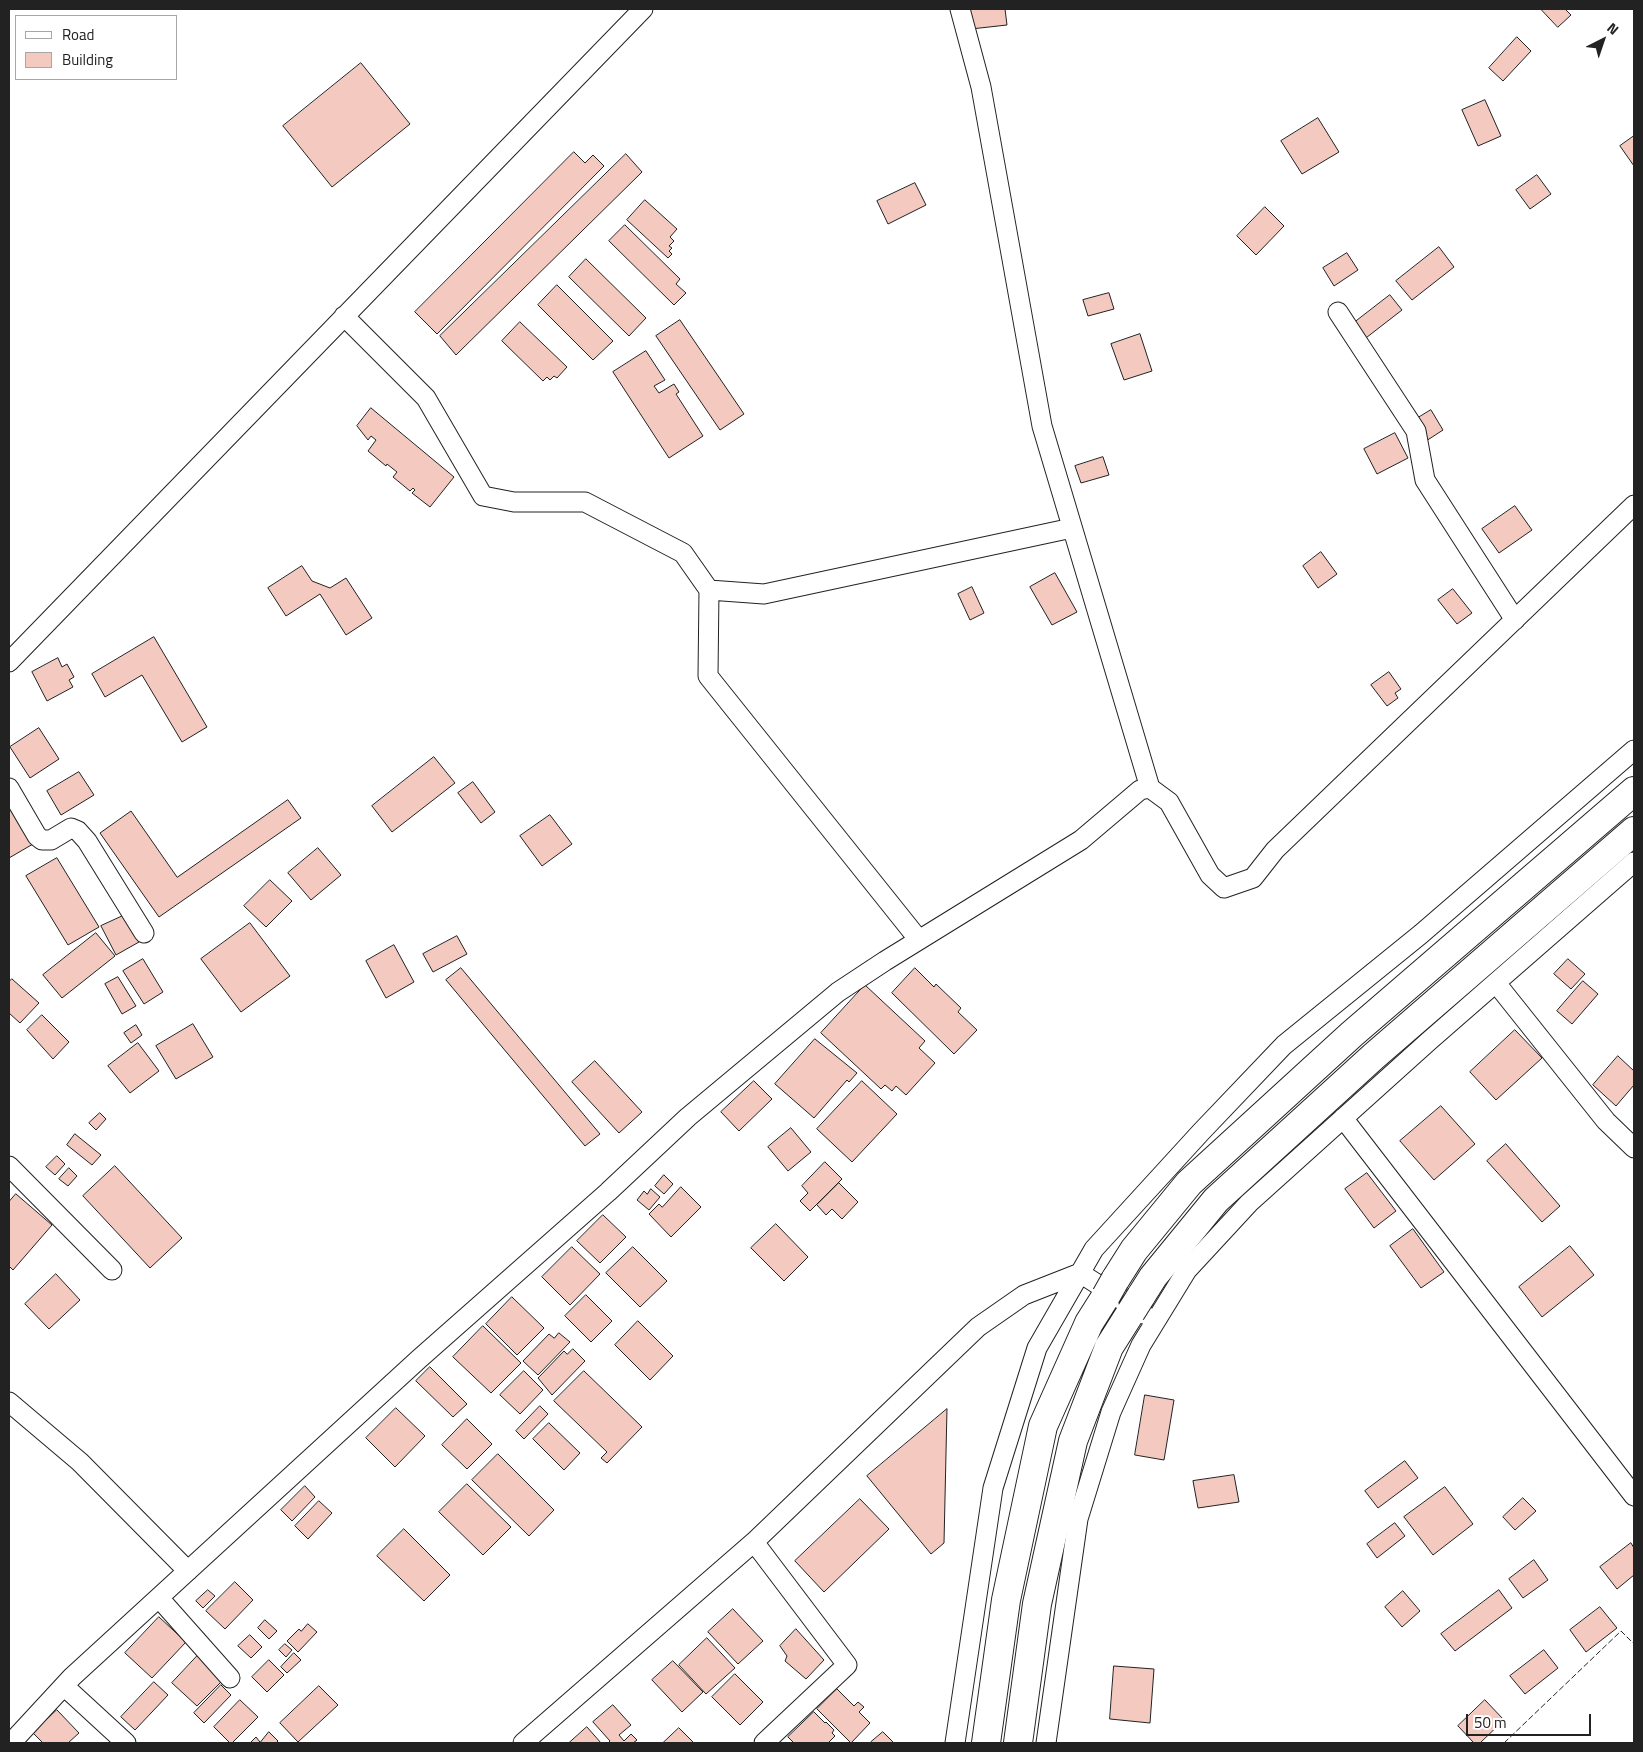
<!DOCTYPE html>
<style>
body{margin:0}
#map{position:relative;width:1643px;height:1752px;overflow:hidden;background:#fff;font-family:"Titillium Web",sans-serif}
canvas{display:block}
.frame{position:absolute;inset:0;border:10px solid #222;pointer-events:none}
.legend{position:absolute;left:15px;top:15px;width:162px;height:65px;box-sizing:border-box;background:#fff;border:1px solid #a7a7a7;margin:0;padding:6px 9px;list-style:none;font-size:15px;color:#222}
.legend li{display:flex;align-items:center;gap:10px;height:25px}
.legend b{width:25px;border:1px solid #a7a7a7}
.north{position:absolute;left:1578px;top:15px;width:50px;height:50px;-webkit-text-stroke:4px #fff;paint-order:stroke;rotate:41deg;font-size:14px;font-weight:700;line-height:20px;text-align:center;color:#222}
.north::after{content:'';display:block;margin:auto;width:18px;height:22px;background:#222;clip-path:polygon(50% 0,100% 100%,50% 72%,0 100%)}
.scale{position:absolute;left:1466px;top:1714px;width:125px;height:22px;box-sizing:border-box;border:2px solid #222;border-top:0;padding-left:6px;font-size:15px;line-height:18px;white-space:nowrap;color:#222;-webkit-text-stroke:4px #fff;paint-order:stroke}
</style>
<div id="map">
<canvas width="1643" height="1752"></canvas>
<div class="frame"></div>
<ul class="legend">
<li><b style="height:6px;background:#fff"></b>Road</li>
<li><b style="height:14px;background:#f3c9c0"></b>Building</li>
</ul>
<div class="north">N</div>
<div class="scale">50 m</div>
</div>
<script>
const ctx = document.querySelector('canvas').getContext('2d');
ctx.lineJoin = 'round';
function fill(path, color) { ctx.fillStyle = color; ctx.fill(path, 'evenodd'); }
function stroke(path, color, width, dash) { ctx.strokeStyle = color; ctx.lineWidth = width; ctx.lineCap = dash ? 'butt' : 'round'; ctx.setLineDash(dash || []); ctx.stroke(path); }
const building = new Path2D(`
 M968,9h37l2,16 -36,4z
 M1541,9h24l6,6 -13,12z
 M1517,37l14,14 -28,30 -14,-13z
 M361,63l49,61 -78,63 -49,-61z
 M1485,100l16,36 -23,10 -16,-36z
 M1318,118l21,34 -37,22 -21,-33z
 M1634,136v30l-14,-20z
 M574,152l11,11 8,-8 11,11 -167,168 -22,-22z
 M626,154l16,18 -186,183 -16,-19z
 M1537,175l14,19 -21,15 -14,-19z
 M915,183l11,22 -38,19 -11,-23z
 M645,200l32,29 -7,8 4,4 -5,5 3,2 -3,3 3,3 -4,4 -41,-38z
 M1265,207l19,19 -28,29 -19,-19z
 M625,225l55,54 -4,5 10,9 -12,12 -65,-64z
 M1439,247l15,20 -42,33 -16,-19z
 M1347,253l11,17 -24,16 -11,-18z
 M586,259l60,59 -17,18 -60,-59z
 M557,285l56,56 -20,19 -55,-55z
 M1109,293l5,16 -26,7 -5,-16z
 M1390,295l12,15 -40,31 -12,-15z
 M680,320l64,94 -24,16 -64,-94z
 M520,322l47,45 -10,11 -3,-2 -4,4 -3,-3 -4,4 -41,-40z
 M1140,334l12,37 -28,9 -13,-36z
 M646,351l19,29 -11,6 5,7 15,-9 5,8 -3,2 27,42 -34,22 -56,-86z
 M371,408l83,69 -24,30 -18,-14 3,-3 -2,-2 -3,3 -17,-14 4,-5 -10,-8 -1,2 -18,-15 8,-11 -5,-4 -3,4 -11,-14z
 M1431,410l12,20 -17,11 -13,-20z
 M1395,433l13,25 -31,16 -13,-25z
 M1103,457l6,18 -28,8 -6,-17z
 M1515,506l17,24 -33,23 -17,-24z
 M1321,552l16,22 -19,14 -15,-22z
 M302,566l10,15 18,7 16,-10 26,40 -26,17 -26,-41 -34,22 -18,-28z
 M1055,573l22,39 -25,13 -22,-38z
 M972,587l12,26 -14,7 -12,-26z
 M1453,589l19,24 -15,11 -19,-24z
 M154,637l53,90 -25,15 -40,-67 -37,22 -13,-23z
 M58,658l4,9 5,-3 7,13 -5,3 4,7 -26,14 -15,-29z
 M1389,672l12,17 -6,4 3,5 -11,8 -16,-21z
 M39,728l20,31 -29,19 -20,-31z
 M434,757l21,26 -63,49 -20,-26z
 M79,772l15,23 -33,20 -14,-24z
 M473,782l22,30 -14,11 -23,-30z
 M288,800l13,18 -142,99 -59,-84 31,-22 46,66z
 M9,801l24,43 -24,14z
 M550,815l22,29 -30,22 -22,-30z
 M318,848l23,27 -30,25 -23,-27z
 M57,858l42,69 -31,18 -42,-69z
 M270,880l22,21 -26,26 -22,-21z
 M125,915l14,27 -23,13 -15,-29z
 M250,923l40,53 -49,36 -40,-53z
 M96,933l19,23 -53,42 -19,-23z
 M457,936l10,18 -34,18 -10,-18z
 M394,945l20,37 -28,16 -20,-37z
 M143,959l20,33 -19,12 -21,-33z
 M1568,959l17,15 -14,15 -17,-15z
 M461,968l139,166 -15,12 -139,-166z
 M915,968l19,19 2,-3 25,24 -3,4 19,18 -23,24 -62,-61z
 M118,977l18,29 -14,8 -17,-30z
 M12,979l27,24 -19,20 -11,-10v-31z
 M1583,981l15,13 -26,30 -15,-13z
 M865,985l60,56 -6,7 16,15 -29,32 -10,-9 -4,5 -7,-6 -4,4 -60,-56z
 M42,1015l27,27 -16,17 -26,-29z
 M193,1024l20,33 -37,22 -20,-33z
 M136,1025l6,10 -11,8 -7,-10z
 M1515,1030l27,28 -46,42 -26,-28z
 M815,1039l42,34 -8,9 -2,-2 -33,38 -39,-34z
 M138,1043l21,28 -29,22 -22,-27z
 M1618,1056l16,15v14l-18,21 -23,-21z
 M595,1061l47,51 -23,21 -47,-51z
 M754,1081l18,18 -33,32 -18,-19z
 M862,1081l35,33 -45,48 -35,-33z
 M1441,1106l34,38 -41,36 -34,-39z
 M100,1113l6,6 -10,11 -7,-7z
 M791,1128l20,24 -23,19 -20,-24z
 M75,1134l26,21 -9,10 -25,-20z
 M1506,1144l54,62 -18,16 -55,-61z
 M57,1156l8,8 -10,11 -9,-8z
 M825,1162l17,17 -32,32 -10,-10 8,-8 -6,-7z
 M115,1166l67,72 -32,30 -67,-72z
 M69,1168l8,8 -9,10 -9,-7z
 M1367,1173l29,38 -22,17 -29,-39z
 M664,1175l9,9 -9,10 -9,-8z
 M839,1183l19,19 -16,17 -10,-10 -6,6 -9,-10z
 M681,1187l20,20 -30,30 -22,-23 10,-10 3,3z
 M651,1189l9,8 -11,13 -12,-10 7,-9 3,3z
 M16,1194l36,31 -39,45 -4,-4v-64z
 M603,1215l23,22 -26,26 -23,-22z
 M776,1224l32,33 -24,24 -33,-33z
 M1413,1229l31,43 -23,16 -31,-42z
 M1570,1246l24,29 -52,42 -23,-30z
 M572,1247l28,27 -30,31 -28,-28z
 M633,1247l34,34 -27,26 -34,-34z
 M56,1274l24,26 -31,29 -24,-25z
 M586,1295l26,26 -21,21 -26,-26z
 M512,1297l32,31 -27,27 -31,-31z
 M638,1321l35,35 -23,24 -35,-35z
 M483,1326l38,37 -30,30 -38,-36z
 M559,1333l11,9 -32,33 -15,-14 26,-27 5,4z
 M573,1349l12,12 -33,34 -14,-17 26,-27 3,3z
 M430,1367l37,37 -14,13 -37,-36z
 M524,1371l19,19 -23,24 -20,-19z
 M584,1371l58,56 -35,36 -6,-5 6,-6 -53,-51z
 M1145,1395l29,5 -10,60 -29,-5z
 M540,1406l8,8 -24,25 -8,-8z
 M396,1408l29,28 -30,31 -29,-29z
 M947,1409l-3,134 -13,11 -64,-78z
 M467,1419l25,25 -25,25 -25,-24z
 M549,1423l31,30 -16,17 -31,-31z
 M498,1454l56,56 -25,26 -57,-56z
 M1405,1461l13,17 -40,30 -13,-17z
 M1234,1475l5,27 -41,6 -5,-27z
 M467,1484l44,43 -28,28 -44,-43z
 M305,1486l10,11 -23,24 -11,-11z
 M1445,1487l28,37 -40,31 -29,-38z
 M1523,1498l13,13 -21,19 -12,-13z
 M860,1499l29,30 -65,63 -29,-31z
 M319,1501l13,12 -24,26 -13,-13z
 M1395,1523l10,13 -28,22 -10,-14z
 M404,1529l46,46 -26,26 -47,-45z
 M1631,1543l3,5v27l-17,14 -17,-22z
 M1534,1560l14,20 -25,18 -14,-19z
 M235,1582l18,18 -28,29 -19,-18z
 M208,1590l7,6 -12,12 -7,-7z
 M1499,1590l13,18 -57,43 -14,-17z
 M1403,1591l17,20 -18,16 -17,-20z
 M1600,1607l17,21 -31,24 -16,-22z
 M733,1609l30,32 -25,23 -30,-32z
 M159,1617l27,25 -34,36 -27,-25z
 M265,1620l12,11 -8,8 -11,-11z
 M308,1624l9,8 -19,20 -11,-11 12,-12 2,2z
 M796,1629l28,31 -18,19 -21,-18 2,-5 -7,-10z
 M250,1635l12,12 -11,11 -13,-12z
 M707,1638l28,30 -29,26 -27,-29z
 M285,1644l7,6 -6,7 -7,-7z
 M1544,1650l14,18 -33,26 -15,-18z
 M201,1652l26,24 -30,30 -25,-23z
 M294,1653l7,7 -14,13 -6,-6z
 M269,1660l15,15 -17,17 -15,-15z
 M673,1661l30,31 -21,20 -30,-32z
 M1114,1666l40,3 -4,54 -40,-4z
 M735,1674l28,28 -23,23 -28,-28z
 M154,1682l14,13 -33,35 -14,-13z
 M221,1685l10,10 -27,28 -10,-10z
 M319,1686l19,19 -40,37 -18,-19z
 M837,1689l17,17 4,-4 6,5 -5,5 11,11 -19,20 -34,-34z
 M240,1700l18,17 -26,26h-2l-16,-16z
 M1485,1700l19,20 -24,23h-6l-16,-17z
 M613,1705l18,20 -12,10 5,6 7,-7 6,6 -4,3h-25l2,-2 -17,-19z
 M57,1710l22,23 -11,10h-25l-10,-10z
 M814,1712l11,11 1,-1 8,8 -2,3 3,3 -7,7h-34l-6,-6z
 M587,1727l14,16h-32z
 M679,1728l15,15h-31z
 M269,1732l9,9 -2,2h-26l6,-6 4,5z
 M883,1732l11,11h-23v-1z`);
fill(building, '#f3c9c0');
stroke(building, '#222', 1);
const minor = new Path2D(`
 M960,9l21,78 61,339 108,362
 M1338,312l78,119 9,49 90,140
 M344,316l82,82 57,98 31,6h71l98,51 26,37 -1,86 211,264
 M709,590l55,4 308,-66
 M9,662l634,-653
 M9,788l28,48 5,4h9l20,-12 7,3 9,10 57,92
 M1496,983l110,138 28,27
 M1343,1118l291,378
 M9,1166l103,104
 M9,1402l71,60 108,109
 M754,1542l93,123 -83,78
 M159,1598l71,80
 M64,1686l62,57
 M11,1743l61,-66 347,-318 189,-167 80,-75 150,-125 47,-31 196,-121 59,-50 10,-2 19,14 41,73 14,13 29,-10 22,-28 359,-345
 M523,1743l231,-201 224,-215 46,-32 56,-22 64,41
 M955,1743l38,-255 44,-140 57,-99 107,-117 83,-87 137,-111 213,-184
 M1046,1743l32,-224 33,-107 30,-67 46,-75 62,-67 180,-162 205,-179`);
const highway = new Path2D(`
 M1115,1280l19,-30 55,-67 163,-149 282,-243
 M1141,1296l12,-19 63,-77 158,-144 260,-225
 M986,1743l20,-143 37,-174 46,-103 17,-27
 M1018,1743l19,-139 36,-163 36,-94 22,-35`);
stroke(minor, '#222', 21);
stroke(highway, '#222', 30);
stroke(minor, '#fff', 19);
stroke(highway, '#fff', 28);
const highwayBridge = new Path2D(`
 M1106,1296l9,-16
 M1131,1312l10,-16`);
stroke(highwayBridge, '#222', 30, []);
stroke(highwayBridge, '#fff', 28);
stroke(new Path2D(`
 M1504,1743l117,-112 13,13`), '#222', 1, [6, 2.5]);
</script>
